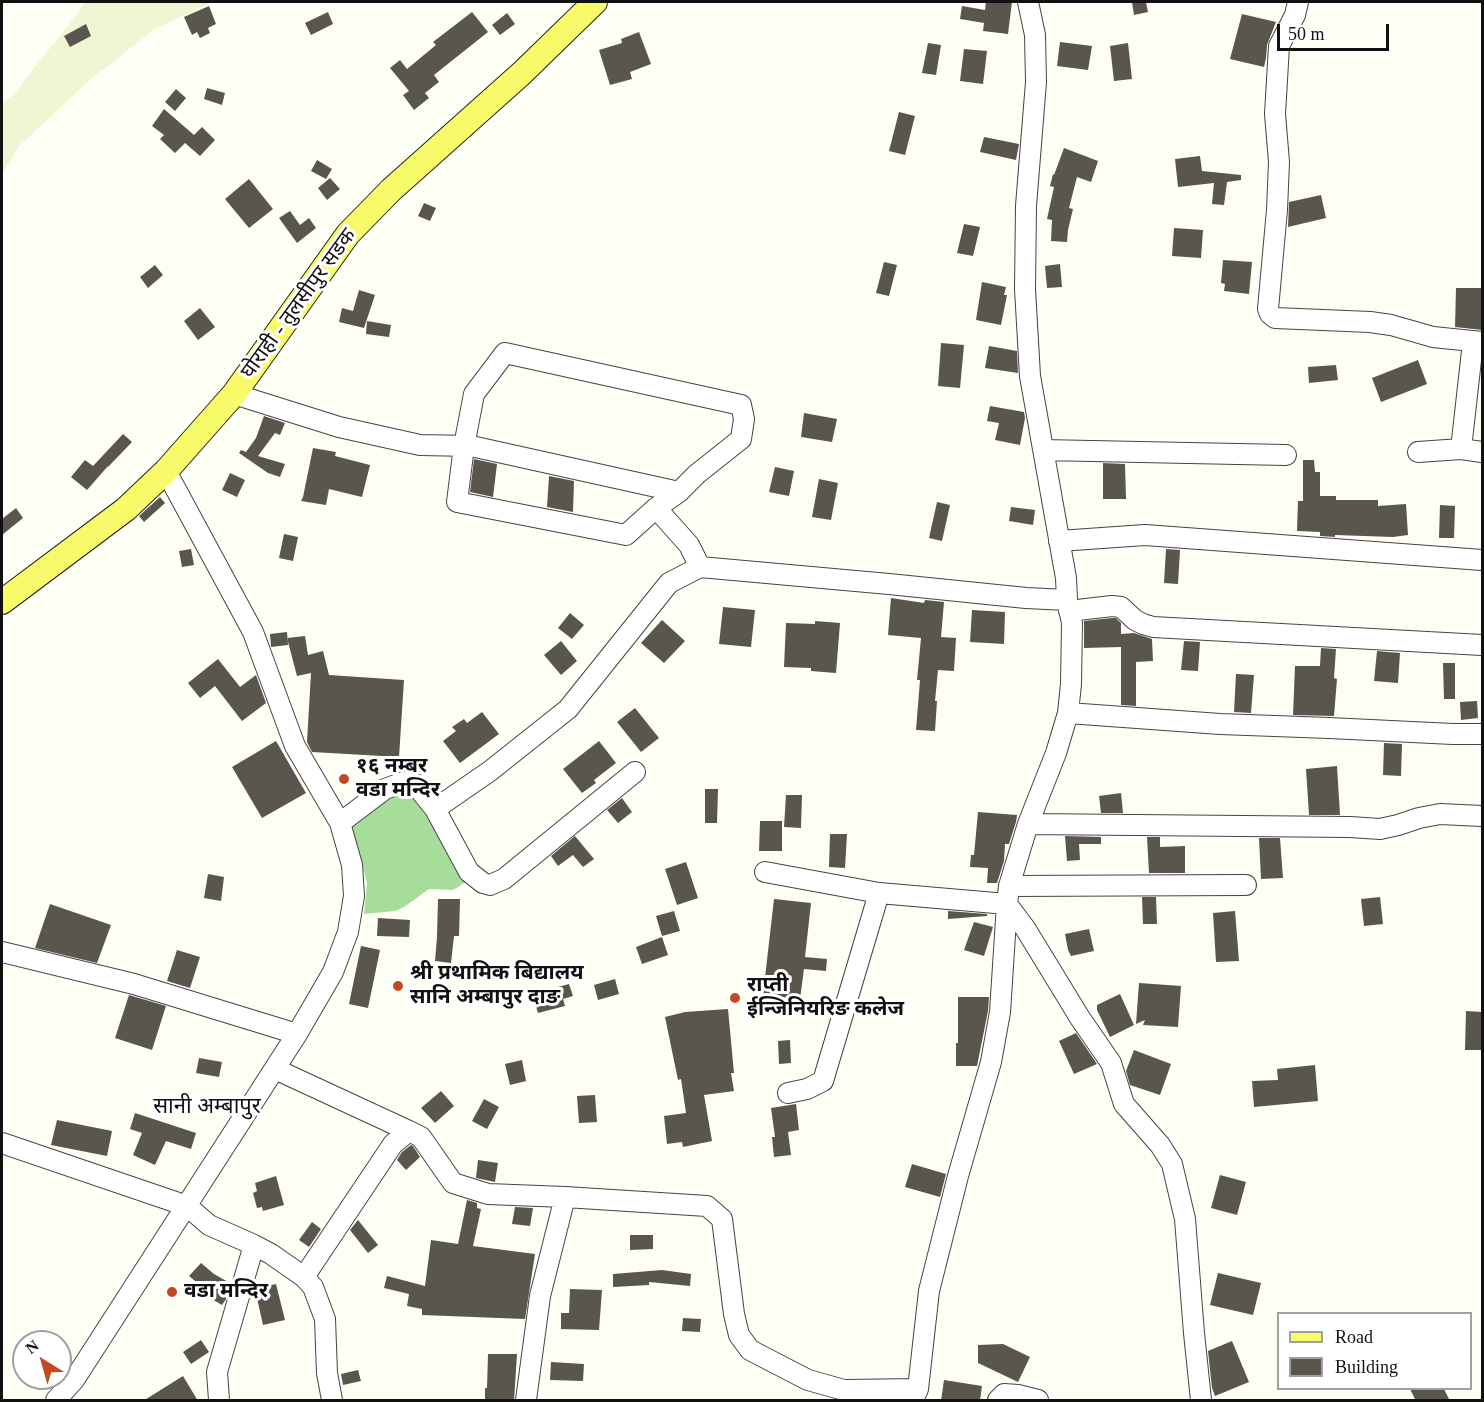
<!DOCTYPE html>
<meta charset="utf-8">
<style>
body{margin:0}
#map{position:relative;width:1484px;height:1402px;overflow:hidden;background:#fefff4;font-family:"Times New Roman",serif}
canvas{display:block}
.frame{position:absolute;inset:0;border:3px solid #111;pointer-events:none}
.legend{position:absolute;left:1277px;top:1312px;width:195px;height:78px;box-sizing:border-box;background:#fff;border:2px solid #a0a0a0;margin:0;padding:8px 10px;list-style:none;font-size:18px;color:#111}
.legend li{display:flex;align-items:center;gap:12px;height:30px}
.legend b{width:30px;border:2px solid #a0a0a0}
.north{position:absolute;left:12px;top:1330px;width:60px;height:60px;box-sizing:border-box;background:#fff;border:2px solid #a0a0a0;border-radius:50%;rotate:323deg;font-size:16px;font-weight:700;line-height:24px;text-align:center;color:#111}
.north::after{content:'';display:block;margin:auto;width:21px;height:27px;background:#c54824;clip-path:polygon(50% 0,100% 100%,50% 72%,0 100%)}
.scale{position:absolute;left:1277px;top:24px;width:112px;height:27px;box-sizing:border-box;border:3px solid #111;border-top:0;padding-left:8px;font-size:18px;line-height:21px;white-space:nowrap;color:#111;-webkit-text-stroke:4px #fff;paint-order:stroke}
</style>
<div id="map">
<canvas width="1484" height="1402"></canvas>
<div class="frame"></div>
<ul class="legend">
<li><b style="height:8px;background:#f7fb69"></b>Road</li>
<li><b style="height:16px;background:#5a554d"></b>Building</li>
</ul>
<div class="north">N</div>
<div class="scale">50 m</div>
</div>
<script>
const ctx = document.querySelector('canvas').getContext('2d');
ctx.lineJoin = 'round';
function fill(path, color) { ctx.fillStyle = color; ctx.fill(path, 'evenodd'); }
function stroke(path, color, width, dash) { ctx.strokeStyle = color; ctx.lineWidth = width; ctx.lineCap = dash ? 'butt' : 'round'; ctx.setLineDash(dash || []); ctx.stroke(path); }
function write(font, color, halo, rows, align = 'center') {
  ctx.font = font + ' "Times New Roman","Noto Sans Devanagari",serif'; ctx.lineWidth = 6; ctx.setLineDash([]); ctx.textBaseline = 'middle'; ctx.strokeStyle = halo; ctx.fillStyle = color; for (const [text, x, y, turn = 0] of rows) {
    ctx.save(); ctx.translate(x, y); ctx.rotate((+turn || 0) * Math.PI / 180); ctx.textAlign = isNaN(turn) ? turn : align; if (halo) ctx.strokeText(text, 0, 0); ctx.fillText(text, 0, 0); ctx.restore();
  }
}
fill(new Path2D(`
 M85,2h127l-57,27 -64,50 -72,67 -17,28v-70l11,-9 64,-81z`), '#f0f6d3');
fill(new Path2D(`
 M404,793l7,2 5,4 50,83 -13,8 -24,-1 -25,18 -9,4 -31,3 3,-31 -16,-60 40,-27z`), '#a7dd9b');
fill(new Path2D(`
 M986,2h26l-4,32 -25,-3 1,-8 -24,-4 2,-13 23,4z
 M1132,2h14l2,10 -14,3z
 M209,6l7,18 -8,4 2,5 -10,5 -3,-6 -5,3 -8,-18z
 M328,12l5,12 -22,11 -6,-12z
 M472,12l16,20 -54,43 5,7 -14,11 4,5 -15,12 -11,-15 6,-4 -19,-23 10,-8 7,9 29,-24 -3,-3z
 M507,13l8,11 -15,11 -8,-10z
 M1242,14l34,8 -9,23 -1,13 -2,9 -34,-8z
 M86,24l5,12 -21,11 -6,-11z
 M639,32l12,32 -21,8 2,7 -22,6 -11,-35 23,-7 -1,-4z
 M1060,42l32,4 -4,24 -31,-4z
 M928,43l13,2 -5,30 -14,-2z
 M1128,43l4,36 -18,2 -4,-35z
 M964,49l23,2 -4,33 -23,-3z
 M207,88l18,5 -3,12 -18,-6z
 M176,89l10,9 -11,13 -10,-9z
 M164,109l30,26 8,-8 13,13 -15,16 -15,-13 -10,10 -15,-14 4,-4 -12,-9z
 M899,112l16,4 -10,39 -16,-4z
 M984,137l35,7 -3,16 -36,-8z
 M1064,148l34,13 -7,21 -14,-5 -8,31 4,1 -5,21 -1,12 -16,-1 1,-21 -5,-1 7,-32 -4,-1 3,-12 1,1z
 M1200,156l2,15 39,4v5l-14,2 -3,23 -12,-1 2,-21 -36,4 -3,-28z
 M317,160l15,9 -6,10 -15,-8z
 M330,178l10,11 -13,11 -9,-12z
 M249,179l24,30 -24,19 -24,-29z
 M1321,195l5,23 -38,9 1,-25z
 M424,203l12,5 -6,13 -12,-5z
 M290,211l10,14 9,-7 7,10 -19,15 -18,-25z
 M964,224l16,3 -7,29 -16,-3z
 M1174,228l29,2 -2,28 -29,-2z
 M1223,260l29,2 -3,32 -25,-3 1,-7 -4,-1z
 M884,262l13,3 -8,31 -13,-3z
 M1060,264l2,23 -15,1 -2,-22z
 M155,265l8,10 -15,13 -8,-11z
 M982,282l24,5 -2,8h3l-6,30 -25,-5z
 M1456,288h26v42l-27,-3z
 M359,290l16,5 -11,33 -25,-6 3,-14 11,3z
 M200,308l15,19 -17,13 -14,-19z
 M367,321l24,4 -2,12 -23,-3z
 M941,343l23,2 -4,43 -22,-2z
 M989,346l28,5 1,22 -33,-5z
 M1418,360l9,24 -46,18 -9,-24z
 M1336,365l2,15 -29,3 -1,-16z
 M990,406l34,6 1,6 -5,27 -25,-5 4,-17 -12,-2z
 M804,413l33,6 -5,23 -31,-5z
 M264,416l21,7 -5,12 -5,-2 -17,23 27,8 -5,13 -12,-4 -29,-20 2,-3 5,2 10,-14z
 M123,434l9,8 -24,25v-1l-21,24 -16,-13 14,-17 8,6z
 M313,448l23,4 -1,4 35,9 -8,32 -33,-8 -3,16 -25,-4 2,-4z
 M474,459l23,5 -4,33 -23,-5z
 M1303,460h11l1,12h5v24h16v4h42v6l28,-2 2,31 -15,2 -58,-2v2l-15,-1v-4l-23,-1 1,-30h5z
 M1103,463l22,1 1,35h-23z
 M775,467l19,4 -5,25 -20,-4z
 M230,473l15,7 -8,17 -15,-7z
 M549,476l25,5 -1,31 -26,-5z
 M819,479l19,4 -7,37 -19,-3z
 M160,497l5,6 -21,19 -5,-6z
 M937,502l13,3 -8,36 -13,-3z
 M1440,505l15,1 -1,32h-15z
 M1011,507l24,3 -2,15 -24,-4z
 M16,508l7,10 -21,17v-16z
 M284,534l14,3 -5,24 -14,-3z
 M191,549l3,16 -12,2 -3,-16z
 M1166,549l14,1 -2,34 -14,-1z
 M891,598l33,5 1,-3 19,2 -3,35 15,1 -2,33 -16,-1 -3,31h2l-2,30 -19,-1 4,-50h-3l4,-42 -33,-3z
 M723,607l32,3 -4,37 -32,-3z
 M972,610l33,2 -1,32 -34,-2z
 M570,613l14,12 -12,14 -14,-11z
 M1112,618h4l5,5v11l13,-1 18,6 1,22 -17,1v44l-15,-1v-58l-37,1v-27z
 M662,620l23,21 -21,22 -23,-20z
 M815,621l25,2 -4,50 -25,-2v-3l-27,-1 2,-44 29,1z
 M287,632l1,13 -17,2 -1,-13z
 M305,636l3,19 15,-4 6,24 75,5 -5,77 -87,-5 -5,-10 4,-69 -14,3 -10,-38z
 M561,641l16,20 -16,14 -17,-20z
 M1184,641l16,1 -2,29 -17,-1z
 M1321,648l15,1 -2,29 3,1 -3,37 -41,-1 2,-49h25z
 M1377,651l23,2 -2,30 -24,-2z
 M218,659l22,28 16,-12 10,28 -24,18 -27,-35 -15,12 -12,-15z
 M1443,663h12v36h-11z
 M1236,674l18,1 -3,38 -17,-1z
 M1477,701l1,17 -17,2 -1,-18z
 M635,708l24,30 -18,14 -24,-30z
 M482,712l17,22 -39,29 -17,-22 13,-10 -4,-4 12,-8 3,4z
 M276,741l30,52 -44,25 -30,-51z
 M599,741l17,22 -22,17 2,3 -14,10 -19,-24z
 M1384,743l18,1 -1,32 -18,-1z
 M1337,766l3,49h-31l-3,-46z
 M705,789h13l-1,34h-12z
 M1121,793l2,20h-22l-2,-17z
 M786,795h16l-1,33 -17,-1z
 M622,798l10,14 -14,11 -11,-13z
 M978,812l39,3 -1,7 -7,22h-4l-1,17 -7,22h-10l1,-15 -18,-1 1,-12h3z
 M760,821h22v30h-23z
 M830,834h17l-2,34 -16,-1z
 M575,836l19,23 -11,8 -10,-12 -15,11 -7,-10z
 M1065,836l36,1v7h-22l1,16 -13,1z
 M1147,837h13v10l25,-1v27h-36z
 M1259,838h21l3,40 -22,1z
 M686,862l12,36 -21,7 -12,-36z
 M208,874l16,3 -3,24 -17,-3z
 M1142,897h14l1,27h-14z
 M1380,897l3,27 -19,2 -3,-27z
 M438,899h22l-1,37h-5l-3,27 -16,-2 2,-24z
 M774,899l37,4 -6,54 22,2 -1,12 -22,-2 -4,30 -37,-4z
 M50,904l61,21 -14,38 -62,-15z
 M674,911l6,20 -18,5 -6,-20z
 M948,911l39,3v2l-39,3z
 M1235,911l4,50 -23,1 -3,-49z
 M378,918l32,2 -1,17 -32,-1z
 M974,922l19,5 -9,29 -20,-6z
 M1089,929l5,22 -23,5 -3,-6 -3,-16z
 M662,937l6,18 -26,9 -6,-17z
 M361,946l19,4 -12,58 -19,-4z
 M177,950l23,7 -10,31 -23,-7z
 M615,979l4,15 -21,6 -4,-15z
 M1139,983l42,3 -3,41 -35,-2 2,-5 -9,4z
 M569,984l4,12 -10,3 2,7 -27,7 -6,-19z
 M1120,994l14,31 -24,12 -13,-27v-5z
 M129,995l37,11 -14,44 -37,-12z
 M958,997h31l-1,14 -11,55h-21v-23h2z
 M728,1009l6,64h-3l3,18 -30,4 8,46 -29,6 -1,-5 -15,2 -3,-28 22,-3 -5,-34 -3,1 -13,-63 20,-5z
 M1466,1011l16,1v38h-17z
 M1076,1033l21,31 -23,10 -15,-33z
 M790,1040l1,23 -12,1 -1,-23z
 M1134,1050l37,14 -11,31 -30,-10 -4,-14z
 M199,1058l23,4 -3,15 -23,-4z
 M522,1060l4,21 -16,4 -5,-21z
 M1315,1065l3,36 -64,6 -2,-26 26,-1 -1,-11z
 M441,1091l13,15 -19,17 -14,-15z
 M595,1095l2,27 -18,1 -2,-27z
 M484,1099l15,8 -12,22 -15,-8z
 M796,1104l3,26 -11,2 3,23 -17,2 -2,-20h3l-4,-29z
 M135,1113l61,20 -5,16 -25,-8 -11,24 -22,-10 9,-22 -12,-4z
 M57,1120l55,11 -5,25 -56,-11z
 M411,1145l2,1 7,11 -14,13 -9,-10 5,-8z
 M478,1160l20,3 -3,19 -19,-4z
 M912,1164l34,10 -6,23 -35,-10z
 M1220,1175l26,7 -9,33 -26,-7z
 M276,1176l8,29 -21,6 -1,-4 -5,1 -4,-15 4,-2 -2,-8z
 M467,1200l10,3v5l4,1 -8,37 62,8 -10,65 -103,-4v-6l-15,-3 2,-12 -25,-6 3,-12 38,10 6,-46 27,4z
 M515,1207l18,1 -3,18 -18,-2z
 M358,1220l20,25 -10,8 -18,-23z
 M312,1222l9,7 -12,18 -10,-7z
 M630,1235h23v14l-23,1z
 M201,1263l13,11 16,9 -4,16 -4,6 -12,-7 2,-3 -23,-19z
 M662,1270l29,4 -1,12 -41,-4v3l-36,2v-13z
 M1218,1273l43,10 -8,32 -43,-10z
 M276,1284l9,36 -22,5 -8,-36z
 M570,1289l32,1 -3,40 -38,-1v-16h8z
 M683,1318l18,1 -1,13 -18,-1z
 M201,1340l8,12 -18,12 -8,-12z
 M1232,1341l17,41 -34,14 -3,-8 -4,-37z
 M1003,1344l27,13 -12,25 -40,-19v-18z
 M488,1354h29l-3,47h-29v-13h2z
 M551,1362l33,2 -1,17 -33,-1z
 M358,1370l3,11 -18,4 -2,-11z
 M183,1376l15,25h-55z
 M944,1380l38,6 -2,15h-39z
 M1410,1389h34l6,12h-34z`), '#5a554d');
const minor = new Path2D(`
 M1028,2l7,33 1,47 -10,124 -1,83 5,87 36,202 1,22 5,23 -1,61 -3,29 -12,40 -28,71 -19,62 -2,18 18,24 55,90 31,45 13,41 36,41 12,19 13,55 9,114 7,67
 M1298,2l-3,13 -16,31 -4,68 4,48 -2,48 -9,99 2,5 5,4 95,4 21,3 42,12 49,5
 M505,353l236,52 3,14 -3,20 -44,35 -18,18 -23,16 -30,27 -169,-33 7,-56 10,-52z
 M234,394l105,33 81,18 51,1 208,46
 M1461,449l12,-107
 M1043,450l243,5
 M1418,452l43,-3 21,3
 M656,508l33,37 11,22 189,17 137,14 41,2
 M1059,541l86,-6 337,25
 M1069,611l43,-5 9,1 14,13 8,4 10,3 329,18
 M1068,713l152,11 109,4 124,6h29
 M435,809l55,-38 78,-62 101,-126 31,-16
 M340,823l45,-34 19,-7 11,2 20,25 34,63 14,11 7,2 14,-6 131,-107
 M1028,824l322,3 30,2 18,-4 21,-7 21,-4 42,2
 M765,872l114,21 128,11 -7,108 -9,50 -33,114 -29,115 -11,98
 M1009,886l237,-1
 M2,952l132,32 163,50
 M275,1069l134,62
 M788,1093l19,-4 16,-8 56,-188
 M2,1143l185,63 22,19 45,20 17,9 33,23 9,10 12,32 2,54 5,27
 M304,1277l89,-133 16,-13 12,6 32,46 35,11 77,3 142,9 15,13 12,95 5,21 11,15 58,30 36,10 74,-1 -5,11
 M56,1400l18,-20 223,-346 36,-62 15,-40 6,-36 -2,-31 -12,-42 -45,-77 -42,-114 -87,-161
 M219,1400l-2,-28 37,-127
 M526,1400l14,-104 25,-99
 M998,1400l6,-6 14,1 20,5`);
const major = new Path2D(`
 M2,602l124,-93 40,-38 68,-77 114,-160 43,-44 131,-117 73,-71`);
stroke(minor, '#444', 22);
stroke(major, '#222', 26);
stroke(minor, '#fff', 20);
stroke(major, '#f7fb69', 24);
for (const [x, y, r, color] of [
 [344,779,6,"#c54824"],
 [398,986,6,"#c54824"],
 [735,998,6,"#c54824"],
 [172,1292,6,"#c54824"]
]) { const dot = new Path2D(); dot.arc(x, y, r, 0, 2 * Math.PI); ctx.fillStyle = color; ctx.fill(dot); stroke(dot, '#fff', 2); }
write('21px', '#111', '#fff', [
 ["घोराही - तुलसीपुर सडक",299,304,-54]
]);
write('bold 21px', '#111', '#fff', [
 ["१६ नम्बर",356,767],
 ["वडा मन्दिर",356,791],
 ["श्री प्रथामिक बिद्यालय",410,974],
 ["सानि अम्बापुर दाङ",410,998],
 ["राप्ती",747,986],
 ["ईन्जिनियरिङ कलेज",747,1010],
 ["वडा मन्दिर",184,1292]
], 'left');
write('22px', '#111', '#fff', [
 ["सानी अम्बापुर",207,1107]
]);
</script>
